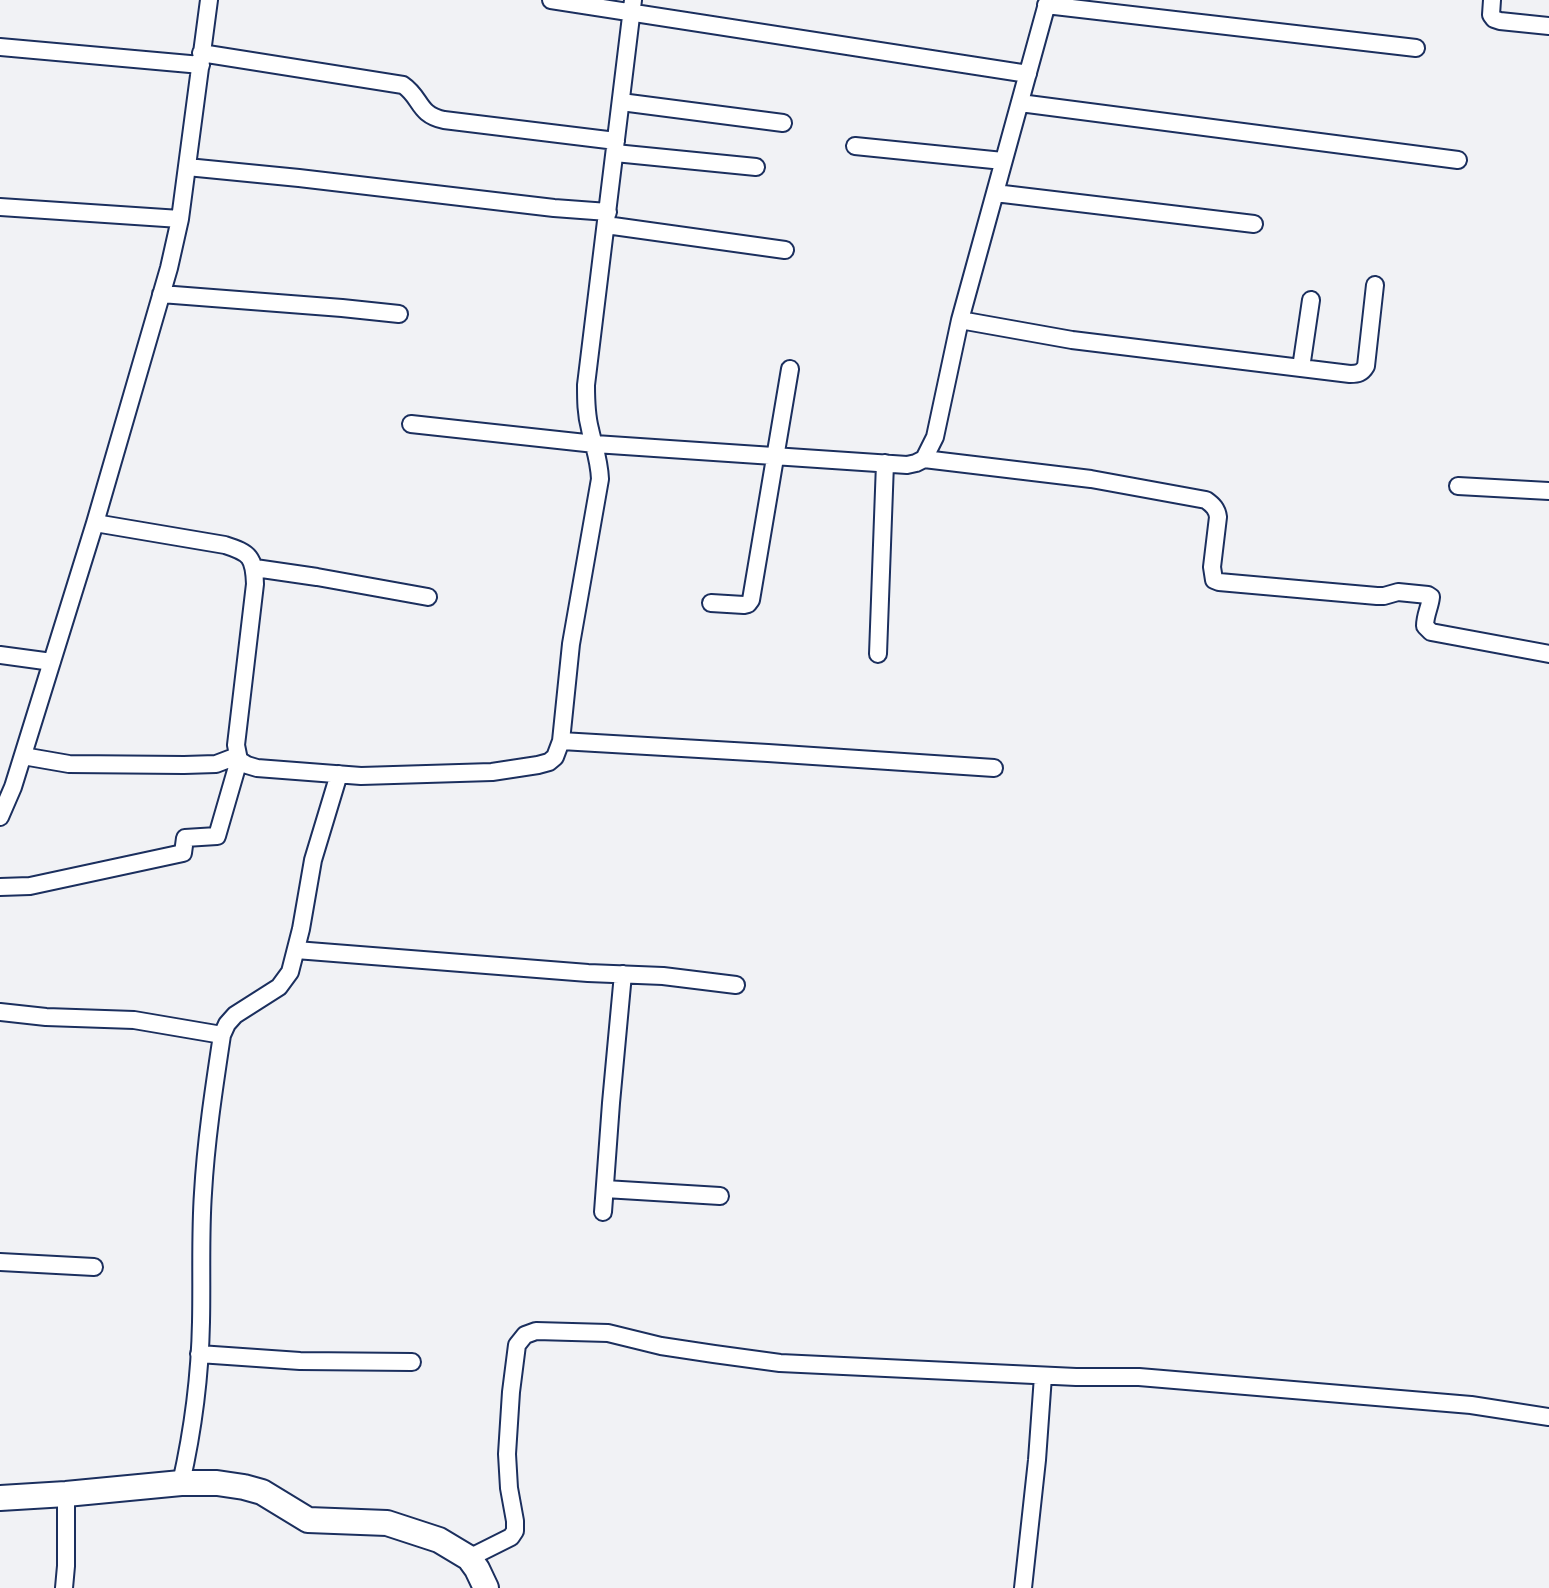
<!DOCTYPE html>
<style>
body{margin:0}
canvas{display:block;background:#f1f2f5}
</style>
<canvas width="1549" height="1588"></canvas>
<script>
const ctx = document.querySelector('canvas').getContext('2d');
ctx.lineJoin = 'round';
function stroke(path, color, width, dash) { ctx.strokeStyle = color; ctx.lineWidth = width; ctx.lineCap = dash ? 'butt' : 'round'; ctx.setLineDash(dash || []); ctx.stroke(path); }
const street = new Path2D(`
 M551,0l477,74
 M1492,0l-1,15 3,4 6,2 49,5
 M1046,5l370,43
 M0,47l201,18
 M201,53l202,32c19,13 14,29 41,35l172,21
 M621,102l162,21
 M1020,103l438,57
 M855,146l148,15
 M615,153l141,14
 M187,167l112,11 255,30 54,4
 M995,193l259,31
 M0,207l180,12
 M606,225l179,25
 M161,294l181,14 57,6
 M960,320l112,20 278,34c8,0 12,-1 16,-8l9,-81
 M1301,368l10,-68
 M411,424l184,20 312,21 9,-2 8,-4 11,-22 25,-117 88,-320
 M924,459l167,20 115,21c7,5 11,9 12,17l-6,50 2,13 5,2 158,14h7l14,-4 30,3 3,2c-1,10 -6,18 -6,29l6,6 118,22
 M1458,486l91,5
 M95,523l130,22c25,8 29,12 30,39l-19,161 3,15 8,5 10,3 104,8 131,-4 46,-7 11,-3 6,-5 6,-16 10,-97 29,-165c-1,-21 -6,-31 -10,-50 -4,-15 -4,-29 -4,-44l47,-385
 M255,568l62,9 111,20
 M711,603l33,2 4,-1 3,-4 39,-231
 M878,654l7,-191
 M0,655l52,7
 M561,741l207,12 226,15
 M23,756l46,8 115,1 32,-1 21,-8
 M0,817l13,-30 82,-264 74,-255 11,-49 29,-219
 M0,887l30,-1 153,-33 2,-15 32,-2 22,-76
 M296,950l292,23 75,3 73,9
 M0,1012l46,5 88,3 88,15
 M605,1189l115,7
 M603,1212l8,-109 12,-129
 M0,1262l94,5
 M199,1354l101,7 112,1
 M181,1483c12,-53 19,-107 20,-161 1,-43 -1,-86 2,-129 3,-53 11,-105 19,-158l5,-11 8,-9 44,-28 11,-15 11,-43 12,-69 26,-86
 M469,1558l42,-21 4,-6v-10l-6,-33 -2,-34 4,-62 6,-47 8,-10 11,-4 72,2 53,13 53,8 66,9 296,14h63l332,28 78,12
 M64,1588l2,-22v-72
 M1023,1588l14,-128 6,-84`);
const secondary = new Path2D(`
 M0,1498l66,-4 115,-11h36l27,4 18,5 46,28 79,3 52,17 30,18 8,11 9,19`);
stroke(street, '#1b2f5e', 20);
stroke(secondary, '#1b2f5e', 28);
stroke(street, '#fff', 16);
stroke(secondary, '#fff', 24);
</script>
